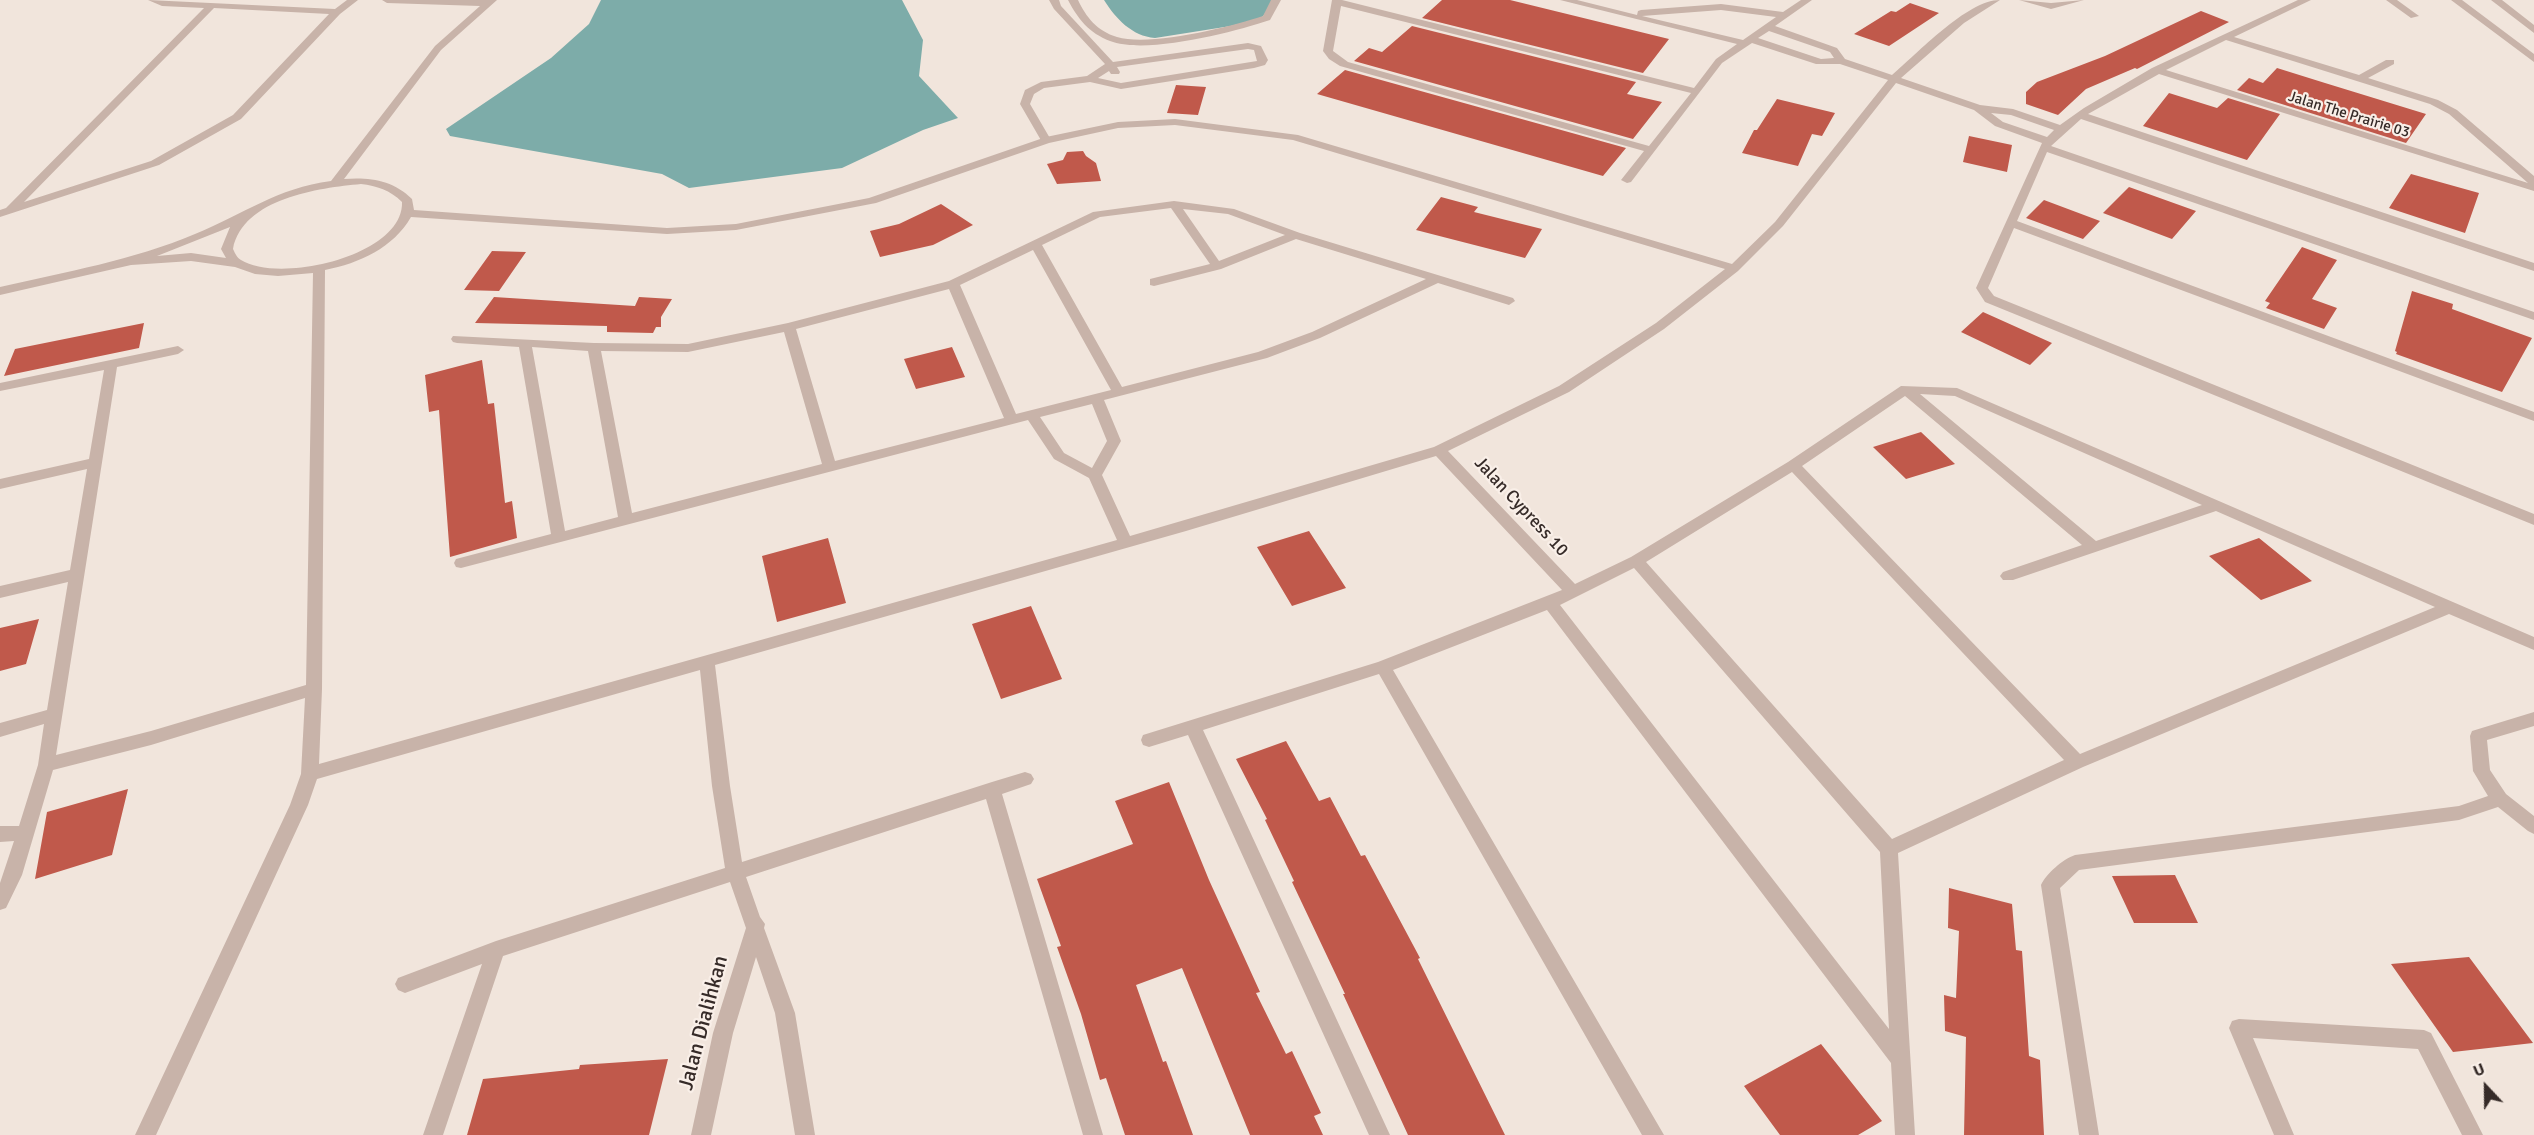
<!DOCTYPE html>
<style>
body{margin:0}
#map{position:relative;width:2534px;height:1135px;overflow:hidden;background:#f1e5dc;font-family:Signika,sans-serif}
canvas{display:block}
.north{position:absolute;left:2456px;top:1057px;width:60px;height:60px;-webkit-text-stroke:4px #f9efe8;paint-order:stroke;rotate:338deg;font-size:16px;font-weight:700;line-height:24px;text-align:center;color:#362b28}
.north::after{content:'';display:block;margin:auto;width:21px;height:27px;background:#362b28;clip-path:polygon(50% 0,100% 100%,50% 72%,0 100%)}
</style>
<div id="map">
<canvas width="2534" height="1135"></canvas>
<div class="north">U</div>
</div>
<script>
const ctx = document.querySelector('canvas').getContext('2d');
ctx.lineJoin = 'round';
function fill(path, color) { ctx.fillStyle = color; ctx.fill(path, 'evenodd'); }
function write(font, color, halo, rows, align = 'center') {
  ctx.font = font + ' Signika,sans-serif'; ctx.lineWidth = 4.5; ctx.setLineDash([]); ctx.textBaseline = 'middle'; ctx.strokeStyle = halo; ctx.fillStyle = color; for (const [text, x, y, turn = 0] of rows) {
    ctx.save(); ctx.translate(x, y); ctx.rotate((+turn || 0) * Math.PI / 180); ctx.textAlign = isNaN(turn) ? turn : align; if (halo) ctx.strokeText(text, 0, 0); ctx.fillText(text, 0, 0); ctx.restore();
  }
}
fill(new Path2D(`
 M601,0h301l21,40 -4,36 39,42 -35,12 -81,38 -153,20 -27,-14 -212,-38 -4,-7 105,-71 38,-34z
 M1104,0h169l-9,15 -3,3 -30,8 -76,12c-23,-2 -39,-19 -51,-38z`), '#7daca9');
fill(new Path2D(`
 M1442,0h68l159,39 -26,34 -221,-55z
 M1910,3l29,10 -50,33 -35,-12 37,-23 5,1z
 M2201,11l28,11 -92,47 -2,-1 -49,21 -28,26 -32,-11v-12l11,-10 68,-26z
 M1412,26l224,56 -9,12 35,8 -29,37 -279,-78 15,-13 13,4z
 M2277,68l48,15 101,31 -20,29 -169,-53 12,-12 14,5z
 M1345,70l281,78 -23,28 -286,-82z
 M1176,85l30,2 -8,28 -31,-2z
 M2169,93l48,15 11,-10 52,16 -33,46 -104,-34z
 M1777,99l58,14 -13,23 -10,-2 -14,32 -56,-13 12,-23h3z
 M1969,136l43,9 -5,27 -44,-10z
 M1083,151l3,5 10,7 5,18 -44,3 -10,-20 16,-4 4,-8z
 M2411,174l68,19 -14,40 -76,-25z
 M2129,187l67,24 -24,28 -69,-26z
 M1441,197l37,10 -4,5 68,17 -17,29 -109,-28z
 M2044,200l56,21 -17,18 -57,-21z
 M941,204l32,21 -40,20 -53,12 -10,-26 29,-7z
 M2302,247l35,13 -25,39 25,9 -13,21 -58,-21 4,-5 -5,-2z
 M492,251l34,1 -27,39 -35,-1z
 M2412,291l41,13 -1,5 80,29 -30,54 -106,-38 1,-2 -2,-1z
 M494,297l141,9 4,-9 33,2 -11,18v10h-5l-3,6 -46,-1v-6l-132,-3z
 M1983,312l69,31 -22,22 -69,-33z
 M144,323l-5,25 -135,28 11,-27z
 M952,347l13,30 -49,12 -12,-30z
 M482,360l6,44 6,-1 11,100 7,-2 5,37 -67,19 -11,-147 -10,2 -4,-37z
 M1921,432l34,32 -49,15 -33,-32z
 M1309,531l37,57 -54,18 -35,-59z
 M828,538l18,65 -69,19 -15,-66z
 M2259,538l53,43 -51,19 -52,-44z
 M1031,606l31,73 -61,20 -29,-75z
 M39,619l-13,45 -26,7v-43z
 M1286,741l33,60 11,-4 31,59 4,-1 55,103 -2,1 87,176h-97l-65,-141h2l-53,-112 2,-1 -29,-61 2,-1 -31,-60z
 M1169,782l40,98 51,112 -4,1 30,61 6,-3 29,62 -7,3 9,19h-73l-68,-167 -46,17 27,77 3,-1 27,74h-68l-19,-57 -6,2 -19,-66 -24,-67 4,-1 -24,-67 96,-35 -18,-43z
 M128,789l-16,66 -77,24 12,-67z
 M2175,875l23,48h-64l-22,-47z
 M1949,888l63,16 4,46 6,1 7,105 11,4 4,75h-80l2,-98 -21,-6 -1,-36 12,3 3,-67 -11,-3z
 M2469,957l64,86 -80,9 -62,-88z
 M1821,1044l61,77 -24,14h-78l-36,-49z
 M668,1059l-19,76h-182l16,-56 96,-10 1,-4z`), '#c0594b');
fill(new Path2D(`
 M1049,0h10l2,6 52,56 135,-19 13,3 7,14 -3,5 -11,3 -133,21 -31,-7 -46,6 -10,6 -4,10 21,36 -1,2h-8l-22,-38 5,-14 16,-8 46,-6 18,-12 -51,-55zM1248,49l6,1 3,11 -136,22 -23,-5 11,-7 2,3h8l1,-2 -3,-5z
 M1068,0h10c8,17 19,31 39,37 33,10 113,-10 146,-21l8,-16h10l-11,20c-36,12 -124,35 -160,21 -21,-8 -32,-22 -42,-41z
 M2019,0l32,3 33,-3 -33,9z`), '#c8b3a9');
fill(new Path2D(`
 M148,0l187,9 12,-9h11l-18,14 -99,105 -82,46 -159,52v-7l6,-2 198,-200 -42,-2zM214,8l115,6 -96,101 -82,46 -127,41z
 M382,0h115l-56,50 -97,129c25,-2 49,1 68,20l2,11 253,18 69,-4 133,-26 177,-61 72,-15 57,-3 123,16 434,129 43,-42 113,-142 -48,-16h-24l-64,-21 -30,20 -91,119 -4,1 -6,-3 23,-29 -304,-85 -11,-7 -6,-8 9,-51h10l352,88 22,-29 21,-15 -177,-44h17l60,15 1,-4 3,-1 80,-6 62,8 18,-12h11l-37,26 62,22 8,11 47,16c25,-21 75,-75 108,-75l-36,23 -63,55 79,27 33,4 47,16 24,-17 68,-40 146,-68h13l-77,37 125,38 27,-15h8v4l-26,14 70,22 19,10 77,66v15l-375,-117 -71,40 446,149v8l-453,-152 -30,27 483,166v8l-487,-168 -30,69 517,191v9l-520,-193 -26,60 6,8 540,218v11l-549,-223 -9,-14 66,-145 -47,-17 -21,-16 -78,-27 -113,143 -45,45 -74,58 -95,63 -121,59 127,133 56,-27 157,-95 113,-76 56,2 577,249v13l-85,-36 -366,153 -185,86 17,282h-20l-4,-72 -344,-453 -154,60 271,465h-22l-263,-461 -176,56 187,405h-21l-181,-400 -39,12 -6,-2 -2,-5 2,-5 235,-73 184,-72 -126,-134 -250,75 -471,134 15,121 12,76 250,-80 33,-10 6,2 3,5 -3,5 -29,10 101,341h-20l-97,-336 -240,78 14,40 5,7 -1,4 31,85 20,122h-20l-20,-122 -19,-56 -23,76 -22,102h-20l22,-102 33,-105 -16,-46 -227,74 -60,179h-20l59,-171 -77,29 -7,-3 -3,-6 3,-6 98,-37 229,-73 -13,-82 -12,-116 -383,109 -9,26 -152,330h-21l155,-330 11,-31 4,-76 -154,47 -98,25 -31,105 -16,33 -6,2v-27l14,-42 -14,1v-16h19l19,-61 6,-41 -44,13v-14l47,-13 21,-128 -68,16v-12l70,-16 17,-101 -87,20v-10l89,-20 15,-89 -104,21v-8l178,-37 6,4 -6,4 -61,13 -61,388 95,-24 155,-46 7,-412 -35,3 -23,-2 -20,-7 -44,-6 -60,4 -131,30v-8c66,-15 133,-27 195,-53 49,-20 82,-46 136,-53l104,-135 45,-40 -93,-3zM1341,6l350,87 -42,53 -301,-84 -15,-11zM1721,10l55,7 -33,23 -101,-24zM1769,31l61,21 4,6 -13,1 -63,-21zM2226,40l204,64 19,10 79,69 -362,-113zM1991,113l20,2 43,15 -7,7 -44,-15zM1175,125l118,15 432,129 -69,54 -97,63 -125,61 -304,89 -28,-61 19,-34 -17,-41 163,-42 53,-20 118,-55 71,22 6,-4 -2,-3 -213,-65 -66,-24 -60,-8 -81,11 -144,69 -161,42 -100,21 -94,-1 -141,-7 -2,3 2,3 4,1 62,4 32,187 -95,25 -2,4 2,4 5,1 567,-148 26,39 35,19 28,62 -798,224 3,-75 3,-419c35,-7 68,-22 86,-53l256,17 69,-4 140,-27 173,-60 69,-15zM361,184c16,2 29,6 41,18 2,54 -123,82 -161,58 -4,-2 -6,-7 -8,-11 10,-51 86,-61 128,-65zM1171,208l39,56 -60,15v6l4,1 67,-17 75,-30 130,40 -114,53 -54,20 -136,35 -80,-142 58,-28zM1183,209l45,5 57,21 -66,26zM230,227l-9,22 5,9 -35,-5 -34,3zM1033,250l78,140 -95,24 -56,-129zM949,289l55,129 -169,43 -39,-132zM784,332l38,132 -190,49 -31,-162 87,1zM532,347l56,4 30,166 -53,14zM1920,394l35,2 247,109 -106,36zM1905,396l177,149 -79,27 -3,4 3,4h10l203,-69 219,96 -355,147 -278,-288zM1092,404l15,37 -15,27 -28,-15 -24,-36zM1792,472l272,288 -172,79 -246,-277zM1634,568l246,284 9,177 -329,-424z
 M2386,0h11l22,16 -8,2z
 M2451,0h11l72,54v8z
 M2491,0h11l32,25v8z
 M2534,712v14l-47,14 3,30 16,24 28,22v18l-6,-3 -30,-24 -39,13 -380,50 -19,18 39,247h-20l-38,-250c5,-11 22,-26 34,-30l384,-49 29,-10 -15,-25 -3,-35 2,-5z
 M2239,1019l185,11 7,3 52,102h-21l-44,-86 -165,-11 41,97h-20l-45,-107 3,-7z`), '#c8b3a9');
write('15px', '#362b28', '#f9efe8', [
 ["Jalan The Prairie 03",2349,115,17]
]);
write('18px', '#362b28', '#f9efe8', [
 ["Jalan Cypress 10",1521,507,47]
]);
write('21px', '#362b28', '#f9efe8', [
 ["Jalan Dialihkan",704,1023,-75]
]);
</script>
